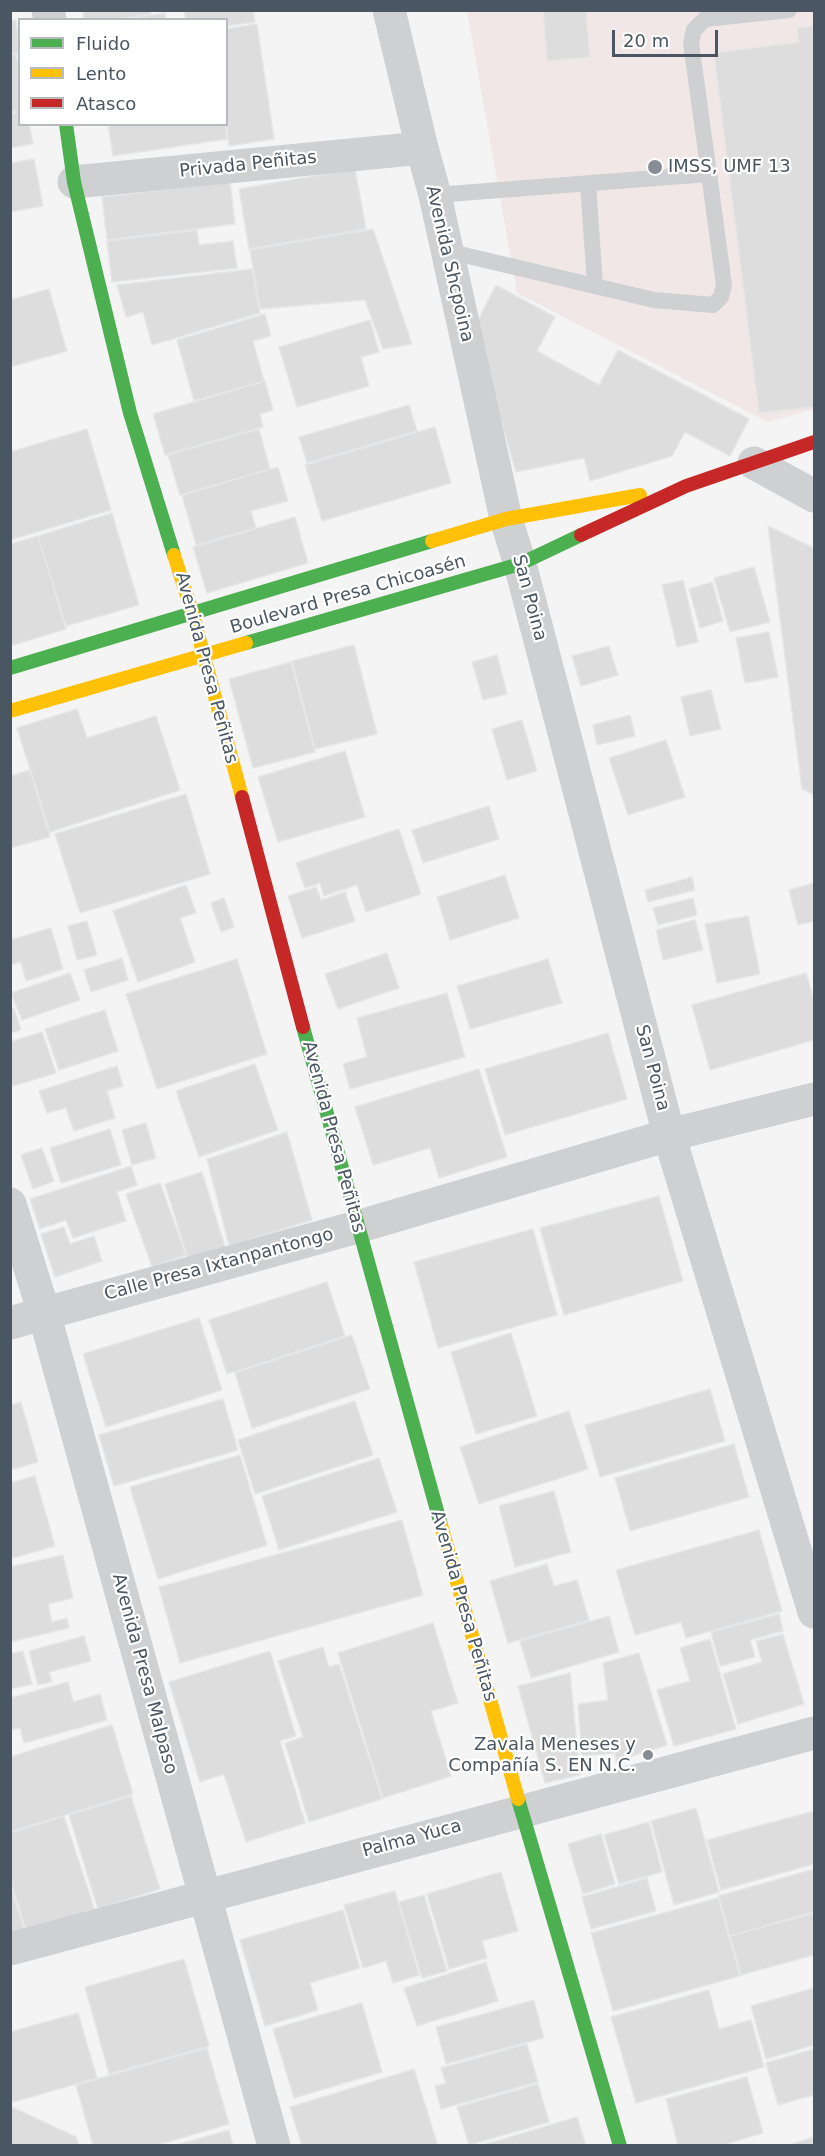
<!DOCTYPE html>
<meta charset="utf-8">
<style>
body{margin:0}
#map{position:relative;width:825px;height:2156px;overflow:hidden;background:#f4f4f4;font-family:"DejaVu Sans",sans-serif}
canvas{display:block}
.frame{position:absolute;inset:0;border:12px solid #4a5661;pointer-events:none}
.legend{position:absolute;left:18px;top:18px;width:210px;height:108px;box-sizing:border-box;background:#fff;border:2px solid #b7bbc0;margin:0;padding:8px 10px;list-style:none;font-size:18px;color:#4a5661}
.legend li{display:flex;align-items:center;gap:12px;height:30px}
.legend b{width:30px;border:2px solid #b7bbc0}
.scale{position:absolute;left:612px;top:30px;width:106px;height:27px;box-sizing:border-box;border:3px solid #4a5661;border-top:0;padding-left:8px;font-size:18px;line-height:21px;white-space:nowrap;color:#4a5661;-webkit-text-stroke:4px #fff;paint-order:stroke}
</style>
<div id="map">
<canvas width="825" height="2156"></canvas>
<div class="frame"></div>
<ul class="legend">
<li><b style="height:8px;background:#4caf50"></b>Fluido</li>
<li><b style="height:8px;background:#ffc107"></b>Lento</li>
<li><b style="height:8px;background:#c62828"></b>Atasco</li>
</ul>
<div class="scale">20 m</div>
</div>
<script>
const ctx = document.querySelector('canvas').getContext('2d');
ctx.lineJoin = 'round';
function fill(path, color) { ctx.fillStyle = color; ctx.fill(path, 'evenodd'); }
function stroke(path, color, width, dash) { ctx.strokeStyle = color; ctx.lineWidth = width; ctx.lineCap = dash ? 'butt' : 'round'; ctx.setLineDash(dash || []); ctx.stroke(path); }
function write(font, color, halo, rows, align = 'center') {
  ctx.font = font + ' "DejaVu Sans",sans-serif'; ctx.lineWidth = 4.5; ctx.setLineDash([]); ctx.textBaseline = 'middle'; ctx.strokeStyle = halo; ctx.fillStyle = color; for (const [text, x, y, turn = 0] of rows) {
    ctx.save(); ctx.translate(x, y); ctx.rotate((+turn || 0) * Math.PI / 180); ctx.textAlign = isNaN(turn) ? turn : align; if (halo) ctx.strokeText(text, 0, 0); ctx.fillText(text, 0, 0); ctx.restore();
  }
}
fill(new Path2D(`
 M467,11h347v398l-46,13 -251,-129z`), '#f1e7e6');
const building = new Path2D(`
 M83,10h67l1,4 -37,6h-30z
 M184,10h69l2,12 -29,4v-6h-40z
 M543,10h43l4,47 -43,4z
 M165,13l1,7h-39v-1z
 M16,20l4,33 -10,1v-33z
 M257,24l17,115 -45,7 -3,-22v-95z
 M814,26v381l-55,6 -45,-360 85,-11 -2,-14z
 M16,54l4,21v36l-10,1v-57z
 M20,112v12h9l4,20 -23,4v-34z
 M108,124h117l2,15 -114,17z
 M34,159l9,47 -33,6v-49z
 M355,169l11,60 -117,20 -10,-60z
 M230,182l5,42 -128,16 -5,-43z
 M373,229l39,115 -29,5 -18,-49 -105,9 -10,-59z
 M197,230l2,15 34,-4 4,27 -125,14 -5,-41z
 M252,269l8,44 -108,32 -9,-33 -17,5 -9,-32z
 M496,285l59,32 -18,34 62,34 19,-35 131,69 -19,37 -45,-24 -13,24 -82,25 -6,-23 -68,14 -42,-144z
 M49,289l18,62 -57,16v-67z
 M265,314l6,22 -18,5 11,40 -70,20 -17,-61z
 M370,320l9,32 -18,5 8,29 -72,21 -18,-60z
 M265,381l8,29 -13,4 3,13 -98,28 -12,-41z
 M409,405l8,26 -110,32 -8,-26z
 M435,427l16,56 -129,38 -17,-56z
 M87,429l24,81 -101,30v-88z
 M259,429l11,40 -90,26 -12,-40z
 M278,467l10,34 -37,10 5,17 -60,17 -14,-50z
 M112,513l27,92 -73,21 -28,-90z
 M295,517l13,46 -101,30 -14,-46z
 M768,526l46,22v247l-12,-6z
 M38,536l28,93 -56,17v-102z
 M754,567l16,55 -40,10 -16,-54z
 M683,580l15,62 -21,5 -15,-62z
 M712,582l11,39 -23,7 -11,-39z
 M769,632l9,45 -33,6 -9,-45z
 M354,645l23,89 -62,15 -23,-88z
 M609,646l9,29 -37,11 -9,-30z
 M497,655l10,39 -24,6 -11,-38z
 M291,662l24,90 -62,16 -24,-89z
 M711,690l10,39 -31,7 -9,-39z
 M77,709l10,29 69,-22 24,74 -130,42 -33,-104z
 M630,715l5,21 -38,9 -4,-20z
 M522,720l15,51 -30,9 -15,-51z
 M666,740l19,57 -57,18 -19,-57z
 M345,751l20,66 -87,25 -20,-65z
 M30,770l20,67 -40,11v-72z
 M186,794l24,80 -130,39 -25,-79z
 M489,806l10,33 -76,24 -11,-33z
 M399,829l22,65 -55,18 -9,-27 -33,11 -4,-13 -15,5 -9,-25z
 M505,875l14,43 -69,22 -13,-43z
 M692,877l3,13 -47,12 -3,-12z
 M814,883v38l-16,4 -9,-35z
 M186,885l10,28 -16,5 15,44 -57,20 -25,-71z
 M316,887l5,13 24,-8 10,29 -53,17 -14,-42z
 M224,898l10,29 -13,5 -10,-29z
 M693,898l4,17 -39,10 -5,-17z
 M748,916l12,58 -43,9 -12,-59z
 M695,920l8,30 -40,10 -7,-30z
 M87,921l10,34 -20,5 -9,-34z
 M51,928l12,41 -37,12 -5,-19 -11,3v-25z
 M387,953l12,35 -61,21 -13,-35z
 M122,958l6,22 -37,12 -7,-22z
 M237,959l30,95 -110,35 -31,-95z
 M548,959l14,44 -92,26 -13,-43z
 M70,973l10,27 -58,20 -11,-27z
 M806,973l8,28v39l-104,30 -18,-65z
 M447,993l18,64 -115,32 -7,-25 24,-7 -10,-39z
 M14,1008l7,22 -11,3v-24z
 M105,1010l13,41 -59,19 -14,-41z
 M42,1032l14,41 -46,14v-45z
 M608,1033l19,66 -122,36 -20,-66z
 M255,1064l23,66 -79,27 -23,-66z
 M117,1066l6,20 -16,5 8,27 -41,13 -8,-23 -19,5 -8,-22z
 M479,1069l28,88 -68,21 -9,-30 -57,17 -18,-58z
 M146,1123l10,35 -24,7 -10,-35z
 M110,1129l11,36 -60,18 -11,-35z
 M287,1132l25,88 -83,26 -22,-87z
 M42,1148l12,33 -21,8 -12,-34z
 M131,1166l6,19 -20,7 9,29 -53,17 -7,-18 -26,9 -10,-30z
 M202,1172l24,78 -37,12 -24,-78z
 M160,1183l26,72 -34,12 -26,-73z
 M659,1196l24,85 -119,34 -24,-87z
 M64,1227l6,17 24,-8 8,25 -47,16 -14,-43z
 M533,1229l24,86 -119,33 -24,-86z
 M327,1282l18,54 -118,38 -18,-54z
 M199,1318l23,72 -116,37 -23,-73z
 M511,1333l26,83 -61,18 -25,-82z
 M352,1335l18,54 -118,39 -17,-55z
 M710,1389l15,52 -125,36 -15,-52z
 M223,1399l15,51 -124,36 -15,-51z
 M355,1401l18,54 -118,39 -17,-54z
 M21,1402l17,60 -28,8v-65z
 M569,1411l19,58 -109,35 -19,-57z
 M734,1444l15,53 -119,34 -15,-53z
 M240,1455l27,90 -109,34 -28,-92z
 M379,1458l18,54 -118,38 -17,-54z
 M35,1476l20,70 -45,13v-76z
 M554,1491l17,61 -56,15 -16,-61z
 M402,1520l21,75 -243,68 -21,-76z
 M759,1530l23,81 -96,27 -5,-16 -46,13 -19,-65z
 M63,1555l10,43 -25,6 4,18 15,-4 2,10 -59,14v-75z
 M547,1564l7,22 23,-6 12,40 -81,23 -18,-62z
 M779,1614l4,17 -33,9 5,17 -35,9 -9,-34z
 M609,1616l10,36 -88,26 -11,-37z
 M433,1623l25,80 -27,8 20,65 -68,22 -45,-145z
 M783,1634l21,70 -66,20 -15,-50 39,-12 -6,-21z
 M84,1636l7,25 -42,11 3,10 -14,3 -9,-34z
 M710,1639l26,90 -62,17 -17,-56 33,-9 -10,-33z
 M323,1647l6,20 10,-3 43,135 -73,23 -24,-79 18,-6 -25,-76z
 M23,1651l9,33 -22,5v-35z
 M270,1651l26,85 -16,5 25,82 -59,19 -22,-68 -24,8 -31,-100z
 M639,1653l28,92 -51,16 -1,-8 -33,3 -4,-52 30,-4 -5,-37z
 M570,1673l10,102 -35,8 -27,-97z
 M68,1682l5,20 27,-8 7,26 -83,23 -4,-15 -10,2v-32z
 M112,1725l21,69 -123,38v-75z
 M131,1796l29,93 -62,20 -29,-94z
 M696,1808l23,84 -45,13 -23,-84z
 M814,1811v53l-93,26 -14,-50z
 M64,1816l31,95 -68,22 -17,-54v-46z
 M649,1822l13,50 -43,12 -15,-49z
 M601,1834l14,50 -32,10 -15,-50z
 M814,1869v43l-84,24 -11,-40z
 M501,1872l17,59 -36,10 5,17 -38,11 -22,-75z
 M647,1878l9,33 -65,18 -9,-32z
 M10,1885l15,46 -15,5z
 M395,1891l24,84 -26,8 -7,-22 -23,7 -19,-63z
 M424,1895l23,76 -25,7 -23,-76z
 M718,1898l22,78 -127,35 -22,-78z
 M343,1910l17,58 -50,15 8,27 -53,16 -25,-86z
 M814,1913v42l-73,20 -11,-39z
 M184,1959l25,87 -100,28 -24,-87z
 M486,1962l12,39 -81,25 -13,-38z
 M814,1988v57l-48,14 -15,-53z
 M709,1990l10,39 32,-9 13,47 -128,36 -25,-86z
 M534,2000l10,38 -98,26 -10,-37z
 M362,2003l20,69 -88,26 -21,-69z
 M78,2013l19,65 -87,25v-71z
 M527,2044l11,38 -97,27 -6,-23 11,-3 -5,-15z
 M207,2048l22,76 -75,22h-61l-17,-61z
 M814,2049v46l-36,10 -12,-42z
 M414,2069l24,77h-136l-12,-39z
 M747,2077l16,56 -44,13h-41l-12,-47z
 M538,2084l11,38 -80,23 -12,-38z
 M10,2106l66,31 3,9h-69z
 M577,2117l9,29h-100v-2z
 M229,2130l4,16h-60z
 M814,2137v9h-28z`);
fill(building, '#ddddde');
stroke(building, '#e5e6e7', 1.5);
stroke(new Path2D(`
 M709,174l-18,-131 3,-13 11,-11 84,-9
 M588,184l7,101
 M435,195l274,-21 15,111 -3,12 -8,8 -59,-5 -207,-49`), '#ced0d2', 16);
stroke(new Path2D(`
 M48,10l2,10
 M389,10l33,138 13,47 71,324 14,45 149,571 145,477
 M74,182l348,-34
 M754,463l60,33
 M10,1204l34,109 230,833
 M10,1323l347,-96 312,-92 145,-36
 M10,1949l804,-216`), '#ced0d2', 33);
stroke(new Path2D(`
 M66,124l8,58 56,231 44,142
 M246,643l274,-79 61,-29
 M10,668l422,-127
 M303,1027l138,498
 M518,1799l102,347`), '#4caf50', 14);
stroke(new Path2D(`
 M432,541l74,-22 134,-24
 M174,555l18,57 50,185
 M10,711l236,-68
 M441,1525l77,274`), '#ffc107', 14);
stroke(new Path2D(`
 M581,535l105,-49 128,-44
 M242,797l61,230`), '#c62828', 14);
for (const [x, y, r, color] of [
 [655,167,8,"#868d94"],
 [648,1755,6,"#868d94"]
]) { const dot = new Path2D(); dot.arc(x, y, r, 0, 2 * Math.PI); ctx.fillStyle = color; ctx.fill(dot); stroke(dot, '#fff', 2); }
write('18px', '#4a5661', '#fff', [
 ["Privada Peñitas",248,165,-6],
 ["Avenida Shcpoina",449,264,77],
 ["Boulevard Presa Chicoasén",348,595,-16],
 ["San Poina",529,598,75],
 ["Avenida Presa Peñitas",206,668,75],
 ["San Poina",652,1068,75],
 ["Avenida Presa Peñitas",333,1137,75],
 ["Calle Presa Ixtanpantongo",219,1265,-15],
 ["Avenida Presa Peñitas",463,1606,74],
 ["Avenida Presa Malpaso",144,1674,75],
 ["Palma Yuca",412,1839,-15]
]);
write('18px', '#4a5661', '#fff', [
 ["IMSS, UMF 13",668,167],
 ["Zavala Meneses y",636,1745,"right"],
 ["Compañía S. EN N.C.",636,1766,"right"]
], 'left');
</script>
